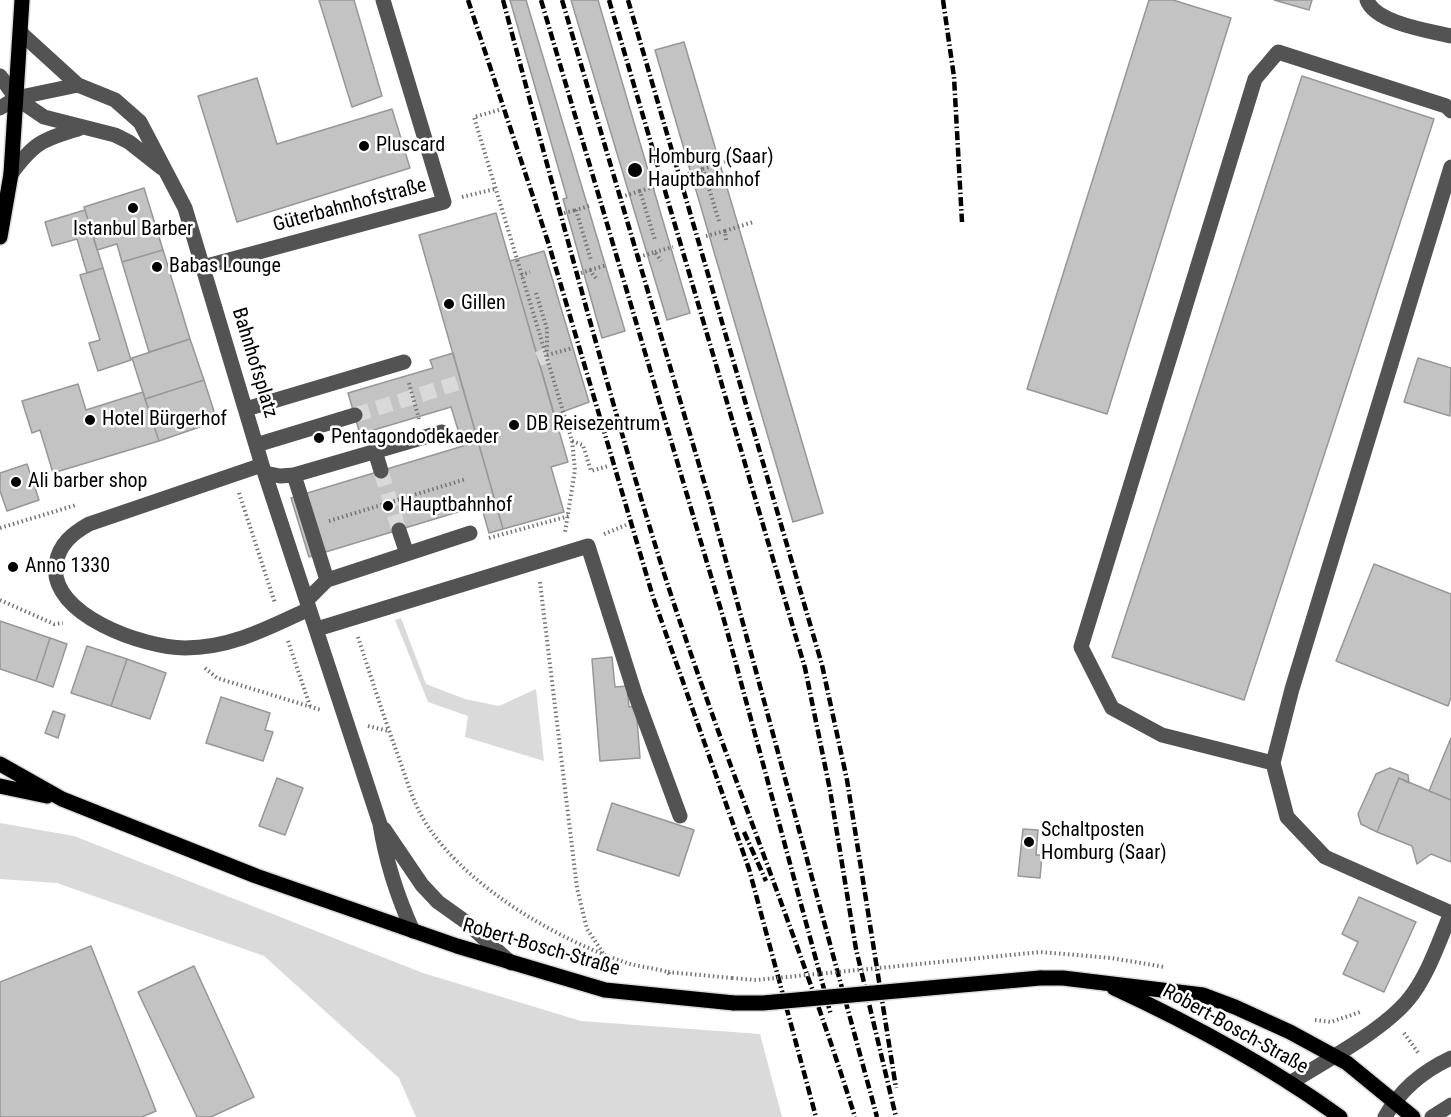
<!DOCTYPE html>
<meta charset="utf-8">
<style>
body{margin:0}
canvas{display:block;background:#fff}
</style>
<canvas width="1451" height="1117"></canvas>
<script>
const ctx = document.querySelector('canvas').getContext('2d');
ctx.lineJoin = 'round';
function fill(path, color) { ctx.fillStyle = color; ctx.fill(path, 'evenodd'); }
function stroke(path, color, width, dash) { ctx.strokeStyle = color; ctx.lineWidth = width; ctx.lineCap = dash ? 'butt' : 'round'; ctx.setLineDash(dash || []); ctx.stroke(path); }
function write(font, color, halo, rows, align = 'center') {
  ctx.font = font + ' "Roboto Condensed",sans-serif'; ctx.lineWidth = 5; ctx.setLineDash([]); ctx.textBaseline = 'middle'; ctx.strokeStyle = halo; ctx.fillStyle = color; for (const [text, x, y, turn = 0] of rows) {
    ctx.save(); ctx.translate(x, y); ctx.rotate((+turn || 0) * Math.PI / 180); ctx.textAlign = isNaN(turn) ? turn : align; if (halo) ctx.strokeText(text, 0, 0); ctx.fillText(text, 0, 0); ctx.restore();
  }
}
fill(new Path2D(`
 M401,618l25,66 39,15 34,7 37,-17 8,72 -79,-24 3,-21 -40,-14 -33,-82z
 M0,823l74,13 349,137 158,48 179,13 22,83h-366l-17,-39 -135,-122 -207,-73 -57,-4z`), '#dadada');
const building = new Path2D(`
 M319,0h35l28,96 -30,11z
 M510,0h16l99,331 -23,7 -39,-139 4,-1z
 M571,0h27l92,313 -23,7z
 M1149,0h24l58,18 -124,396 -80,-25z
 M1274,0h38l-3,10z
 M684,42l139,471 -30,9 -138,-472z
 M1302,76l132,43 -190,581 -132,-43z
 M257,78l20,66 115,-35 18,59 -173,54 -39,-126z
 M144,188l19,62 -41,12 -5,-18 -20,6 -13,-43z
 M85,210l18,58 -16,5 -10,-34 -25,7 -7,-24z
 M496,213l72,249 -17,5 13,45 -61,17 -84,-294z
 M163,250l27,89 -41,13 -27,-90z
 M544,251l45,151 -35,13 -44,-154z
 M103,268l28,92 -33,11 -9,-28 11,-3 -20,-65z
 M190,339l14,41 -59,19 -13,-41z
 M453,353l50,176 -14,4 -8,-28 -172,52 -18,-59 172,-52 -12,-39 -91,27 -12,-41 85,-25 -3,-8z
 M1418,358l33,10 -1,48 -46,-14z
 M204,380l13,41 -58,20 -14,-42z
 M78,384l8,26 57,-18 16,49 -106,32 -13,-43 -8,3 -10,-32z
 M27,464l12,36 -32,11 -7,-20v-18z
 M1374,564l77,30v103l-3,9 -112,-45z
 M0,621l50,17 -14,43 -36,-12z
 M50,638l17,6 -14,43 -17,-6z
 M87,646l40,13 -16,47 -40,-13z
 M612,657l3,30 12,-1 2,21 7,-1 4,52 -40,3 -8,-102z
 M127,659l39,14 -16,46 -39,-13z
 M221,697l49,16 -5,17 8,2 -10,29 -57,-18z
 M53,711l12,4 -7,23 -13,-5z
 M1451,738v62l-22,-9z
 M1390,768l18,7 1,8 -10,-5 -22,54 -16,-8 -3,-10 18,-40z
 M277,778l26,10 -18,47 -26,-9z
 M1399,778l52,22v62l-20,-8 -14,10 -5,-18 -35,-14z
 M612,803l82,27 -15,46 -82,-26z
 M1023,829l15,1 -2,25h6l-2,23 -22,-2z
 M1359,897l57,25 -32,70 -41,-18 15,-32 -16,-8z
 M91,946l65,165 -14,6h-142v-135z
 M194,966l60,131 -43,20h-14l-59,-125z`);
fill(building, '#c3c3c3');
stroke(building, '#979797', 1.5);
stroke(new Path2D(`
 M538,359l9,-4
 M355,415l106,-33
 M381,471l18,59`), '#d9d9d9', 15, [15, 8]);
const major = new Path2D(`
 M0,237l11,-63 11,-174
 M0,764l62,35 194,77 201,70 148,44 129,13
 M0,786l47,10
 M1040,978h23l140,17 32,12 55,25 57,31 66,54
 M1114,988c78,36 157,79 226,129`);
stroke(major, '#dbdbdb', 18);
stroke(new Path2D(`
 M499,110l-25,7 98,324 3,29 -10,62
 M688,174l15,-5
 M654,187l-14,4 15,49
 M462,197l33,-8
 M621,197l19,-6
 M589,206l-13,4 15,50
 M564,213l12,-3
 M719,221l-16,-52 32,-10
 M706,236l19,-5
 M726,240l-1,-9 28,-9
 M655,252l18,-5
 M639,257l16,-5 6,9
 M590,270l17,-5
 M581,273l9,-3 7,10
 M521,275l9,-3
 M536,293l11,36v23
 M547,355l26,-7
 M409,383l10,36
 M572,441l11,4 8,26 17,-5
 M239,493l36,110
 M329,521l137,-42
 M0,528l76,-23
 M604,534l22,-9
 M489,538l80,-22
 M540,582l37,306 10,41 16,24
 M0,600l54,24 9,-1
 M358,637c13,40 26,81 41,121 8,23 15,47 28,67 41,63 131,115 200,138 13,4 27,5 41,9l2,4
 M288,641l22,65
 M205,668l12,10 104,32
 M368,726l21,5
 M1041,952l70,6 53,9
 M668,972l64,6
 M1315,1020l16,2 29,-10
 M1404,1033l15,21`), '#757575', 4, [1.5, 3]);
stroke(new Path2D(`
 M1367,0c8,23 63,31 84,36
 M22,34l56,51 37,15 25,22 45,86 77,257 118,359c6,38 17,72 33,107
 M0,76l16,22 28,19 71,18 14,7 33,26
 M0,108l16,-10 62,-13
 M11,174c22,-30 31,-35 67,-45
 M203,267l241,-65 -61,-202
 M246,409l158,-47
 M256,445l99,-30
 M375,451l6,20
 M262,465l-173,59c-16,9 -30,20 -33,40 -8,51 89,84 129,84 46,0 83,-20 124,-39
 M265,473l15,3 14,-1 148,-43
 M294,475l33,105
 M399,530l8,24
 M307,600l20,-20 143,-47
 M317,629l271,-83 47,148 45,122
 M1273,763l-111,-28 -50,-27 -31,-61 174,-568 23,-27 168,54 5,5
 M384,829l38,56 16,17 28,20 45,41
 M1451,913l-126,-56 -38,-40 -14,-54 19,-74 159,-522
 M1290,1083c34,-21 92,-52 118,-83 20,-24 31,-59 43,-87
 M1385,1117c15,-27 38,-46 66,-59
 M1432,1117l19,-12`), '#535353', 15);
stroke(major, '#000', 15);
stroke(new Path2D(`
 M468,0l81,245 104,352 96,272 67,248
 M503,0c51,190 101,380 159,567 59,185 135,365 193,550
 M541,0l185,627 105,388
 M562,0l148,502 167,615
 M609,0l196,668 25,122 26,159 40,168
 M628,0l194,665 25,115 49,308
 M943,0l11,77 8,145
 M744,832l22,49`), '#000', 4.5, [9, 3, 1.5, 3]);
const majorBridge = new Path2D(`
 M734,1003h29l277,-25`);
stroke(majorBridge, '#dbdbdb', 18, []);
stroke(new Path2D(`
 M732,978l24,2 285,-28`), '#757575', 4, [1.5, 3]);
stroke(majorBridge, '#000', 15);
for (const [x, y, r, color] of [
 [364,146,6,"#000"],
 [635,170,8,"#000"],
 [133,208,6,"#000"],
 [157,267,6,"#000"],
 [449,304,6,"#000"],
 [90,420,6,"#000"],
 [514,425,6,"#000"],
 [319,438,6,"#000"],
 [16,482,6,"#000"],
 [388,506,6,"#000"],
 [13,567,6,"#000"],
 [1029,842,6,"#000"]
]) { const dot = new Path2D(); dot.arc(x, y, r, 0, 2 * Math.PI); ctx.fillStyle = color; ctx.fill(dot); stroke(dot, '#fff', 2); }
write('20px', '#000', '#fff', [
 ["Pluscard",376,146],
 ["Homburg (Saar)",648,158],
 ["Hauptbahnhof",648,181],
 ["Istanbul Barber",133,230,"center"],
 ["Babas Lounge",169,267],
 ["Gillen",461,304],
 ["Hotel Bürgerhof",102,420],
 ["DB Reisezentrum",526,425],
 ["Pentagondodekaeder",331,438],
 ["Ali barber shop",28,482],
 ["Hauptbahnhof",400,506],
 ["Anno 1330",25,567],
 ["Schaltposten",1041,831],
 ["Homburg (Saar)",1041,854]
], 'left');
write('20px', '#000', '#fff', [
 ["Güterbahnhofstraße",350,206,-15],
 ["Bahnhofsplatz",254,363,73],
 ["Robert-Bosch-Straße",541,948,16],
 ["Robert-Bosch-Straße",1235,1030,29]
]);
</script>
